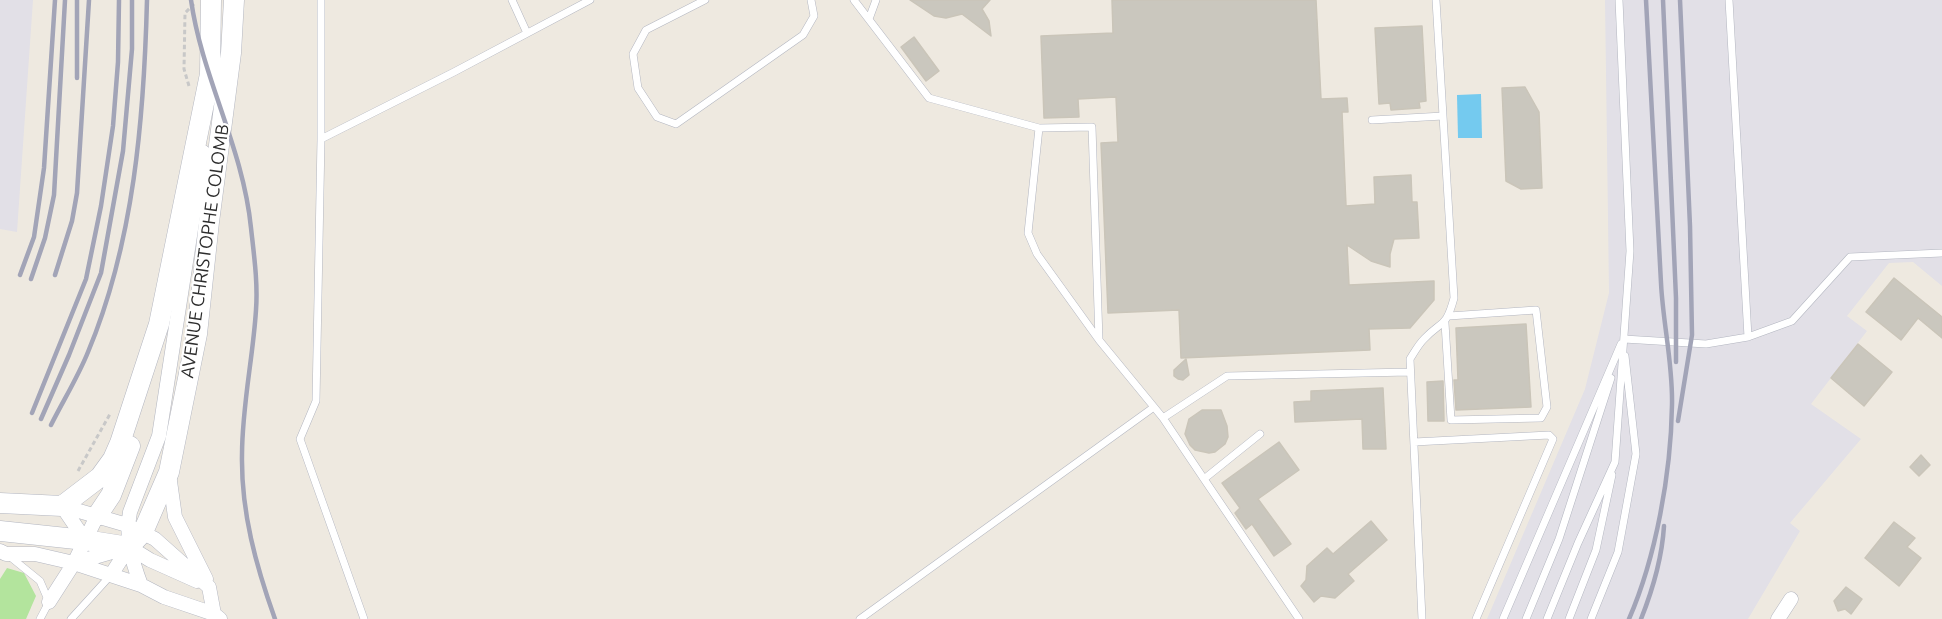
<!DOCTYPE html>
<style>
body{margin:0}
canvas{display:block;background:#eee9e0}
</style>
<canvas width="1942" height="619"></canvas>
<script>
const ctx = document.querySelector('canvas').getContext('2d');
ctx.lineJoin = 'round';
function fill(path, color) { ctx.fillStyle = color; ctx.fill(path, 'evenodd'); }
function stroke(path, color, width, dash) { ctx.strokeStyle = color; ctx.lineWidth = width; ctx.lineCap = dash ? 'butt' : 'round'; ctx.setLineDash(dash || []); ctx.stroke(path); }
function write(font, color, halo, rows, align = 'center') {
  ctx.font = font + ' Ubuntu,sans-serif'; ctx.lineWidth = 4.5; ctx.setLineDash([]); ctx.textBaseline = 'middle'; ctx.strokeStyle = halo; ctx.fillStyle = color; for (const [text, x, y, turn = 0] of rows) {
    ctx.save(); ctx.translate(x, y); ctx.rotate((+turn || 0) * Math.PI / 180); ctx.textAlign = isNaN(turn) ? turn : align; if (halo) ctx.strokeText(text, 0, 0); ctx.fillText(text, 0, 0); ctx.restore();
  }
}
fill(new Path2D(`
 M0,0h33l-16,232 -17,-3z
 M1605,0h337v286l-29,-24 -24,1 -42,53 20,15 -56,73 50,35 -71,84 10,8 -52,88h-261l98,-230 24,-96z`), '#e2e0e7');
fill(new Path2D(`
 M7,568l17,5 12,23 -10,23h-26v-40z`), '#b3e49d');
fill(new Path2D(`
 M1481,94l1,44h-24l-1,-43z`), '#74caef');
const building = new Path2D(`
 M910,0h80l-8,9 7,12 2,15 -29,-22 -16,4 -12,-2z
 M1112,0h204l5,99 26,-1 1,14h-6l4,94 29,-2 -1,-27 37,-2 1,27h5l2,36 -25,1 -4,15v13l-19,-6 -24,-16 2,40 85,-4v19l-24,28 -41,1 1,21 -189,8 -2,-48 -71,3 -7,-170 17,-1 -2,-45 -38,2 1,18 -35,1 -3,-82 72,-3z
 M1422,26l4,75 -7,1 1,6 -29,2 -1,-7 -11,1 -4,-76z
 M914,37l25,34 -13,10 -25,-34z
 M1525,87l14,25 3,76 -21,1 -15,-8 -4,-93z
 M1894,278l48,39v21l-24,-20 -17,22 -35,-28z
 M1526,324l5,83 -75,3 -2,-30h4l-2,-52z
 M1858,344l34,28 -28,34 -33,-28z
 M1186,359l3,16 -6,5 -5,-1 -4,-3v-6z
 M1443,381l1,40h-16l-1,-39z
 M1383,388l3,61h-23l-1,-30 -67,3 -1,-20 17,-1v-10z
 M1202,410h19l6,16 1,11 -3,7 -10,8 -6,1 -14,-3 -5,-5 -5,-11 4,-15z
 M1279,442l20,28 -41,29 33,45 -17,12 -22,-32 -6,5 -11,-16 5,-5 -18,-25z
 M1921,455l9,10 -11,11 -9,-9z
 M1371,521l16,19 -39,34 6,7 -19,17 -14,-2 -7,6 -13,-16 5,-6 1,-14 20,-18 6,6z
 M1894,522l21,16 -8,9 14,11 -22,28 -34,-28z
 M1846,587l16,12 -11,15 -6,-5 -7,2 -4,-10z`);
fill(building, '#cac7be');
stroke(building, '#cac5b9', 1.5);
const service = new Path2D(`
 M512,0l15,33
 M705,0l-59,30 -13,24 5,34 19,29 19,7 127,-89 11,-19 -3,-16
 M854,0l75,98 110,30 53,-1 7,213 64,78 64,-42 182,-4
 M1729,0l19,337
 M869,19l7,-19
 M1372,120l71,-4
 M1039,128l-11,105 9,21 62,86
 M321,139v-139
 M1445,323l6,97 90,-2 6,-11 -11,-97 -87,6
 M1624,339l82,5 42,-7 44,-16 58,-64 92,-4
 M1163,418l41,61 56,-45
 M1414,442l135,-7 4,4 -77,180
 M1204,479l95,140
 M8,555l32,26 9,21 -9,17
 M71,619l40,-44
 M364,619l-64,-180 16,-38 5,-262 133,-67 136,-72
 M860,619l294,-212
 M1422,619l-12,-260c4,-6 8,-14 14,-20 18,-19 22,-11 30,-41l-18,-298
 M1503,619l118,-275
 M1526,619l33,-80 52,-161
 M1547,619l31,-76 37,-81 15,-211 -11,-251
 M1569,619l27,-69 16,-75
 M1591,619l27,-67 18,-98 -11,-98`);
const minor = new Path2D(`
 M169,474l6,43 31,62
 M62,506l65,19 28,14 54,48 5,27
 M62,506l23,34
 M0,551l6,3h29l39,9 67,22 23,12 50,17 6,5
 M74,563l55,-16 21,13 47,21
 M111,575l18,-28
 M141,585c-9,-24 -16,-47 -11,-73l29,-76 44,-284
 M49,602l25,-39 23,-47
 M1778,619l13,-20`);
const secondary = new Path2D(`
 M0,503l62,3 38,-29 13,-18 7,-16 39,-119 51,-250 1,-74
 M97,516l14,-21 19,-49
 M0,531l85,9 44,7 14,-15 26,-60 28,-138 12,-112 22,-169 3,-53`);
stroke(service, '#b3b6c0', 8);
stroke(minor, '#b3b6c0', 15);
stroke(secondary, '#b3b6c0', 21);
stroke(new Path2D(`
 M189,86l-5,-17 1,-56 9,-9
 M78,471l32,-57`), '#c8c8c8', 3, [4.5, 3]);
stroke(service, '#fff', 7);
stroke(minor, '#fff', 14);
stroke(secondary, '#fff', 20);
stroke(new Path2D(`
 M191,0c11,78 52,147 60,228 3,27 7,55 5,82 -3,48 -14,96 -14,145 -1,57 14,111 33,164
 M1663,0l13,298v64
 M77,78v-78
 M20,275l14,-38 10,-69 11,-168
 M55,275l17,-54 5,-28 12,-193
 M31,279l14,-41 9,-43 11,-195
 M32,413l54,-134 15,-73 12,-80 5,-64 1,-62
 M41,419l28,-64 32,-82 22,-122 9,-102v-49
 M1678,421l14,-86 -2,-109 -10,-226
 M51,425c12,-24 27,-48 37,-73 46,-110 56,-234 59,-352
 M1629,619c27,-62 42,-146 43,-214 1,-41 -9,-81 -11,-122 -5,-95 -10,-189 -15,-283
 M1641,619c12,-30 21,-61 23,-93`), '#a2a4b7', 4.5);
write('18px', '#2d2d2d', '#fff', [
 ["AVENUE CHRISTOPHE COLOMB",205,251,-82]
]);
</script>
